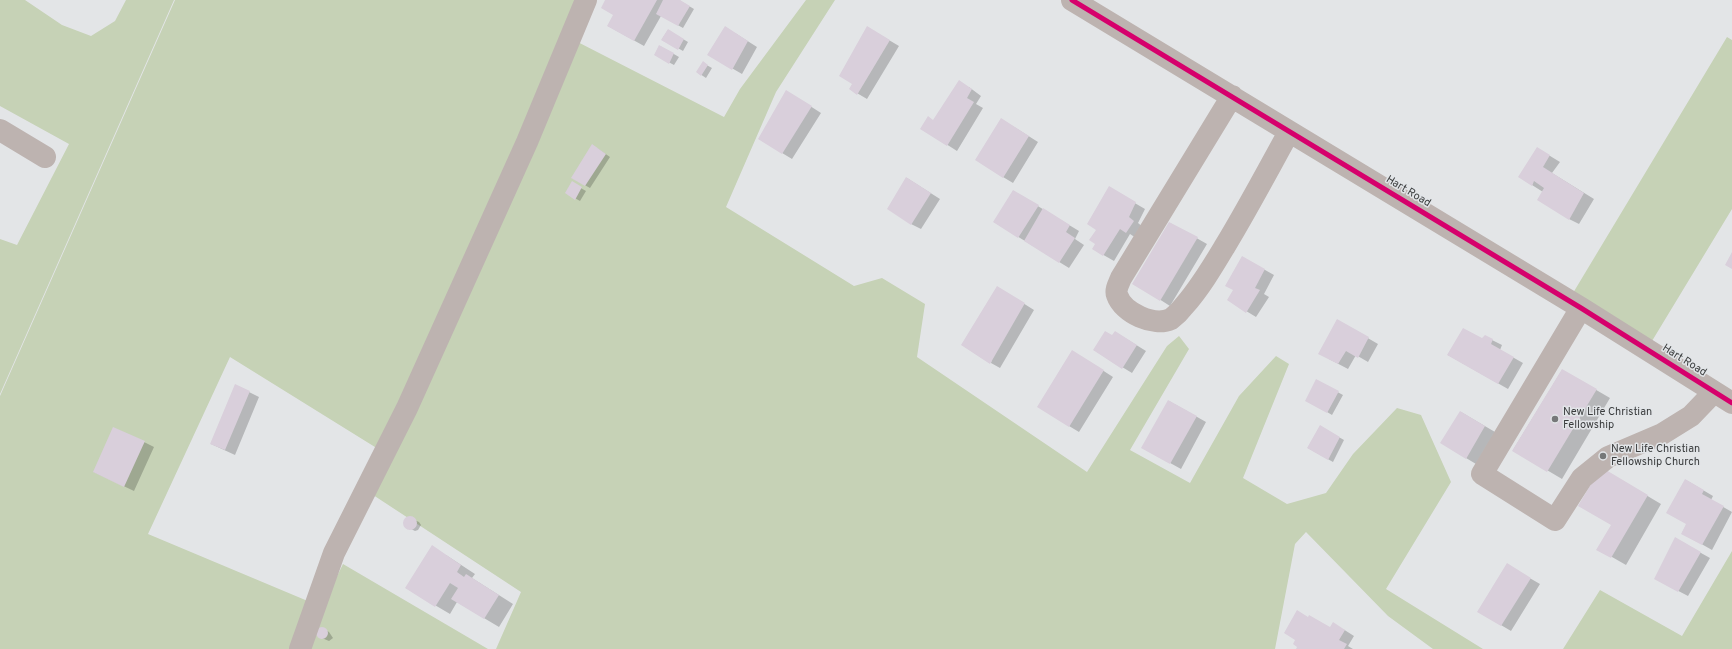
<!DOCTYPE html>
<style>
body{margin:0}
canvas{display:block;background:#e3e5e7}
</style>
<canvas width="1732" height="649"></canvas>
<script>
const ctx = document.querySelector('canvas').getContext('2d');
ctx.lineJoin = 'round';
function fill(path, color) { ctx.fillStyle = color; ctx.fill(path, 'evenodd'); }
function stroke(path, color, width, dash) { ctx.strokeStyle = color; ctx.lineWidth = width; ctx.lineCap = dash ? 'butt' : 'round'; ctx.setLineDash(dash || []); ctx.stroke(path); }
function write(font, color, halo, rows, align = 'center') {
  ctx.font = font + ' Overpass,sans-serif'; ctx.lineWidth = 3; ctx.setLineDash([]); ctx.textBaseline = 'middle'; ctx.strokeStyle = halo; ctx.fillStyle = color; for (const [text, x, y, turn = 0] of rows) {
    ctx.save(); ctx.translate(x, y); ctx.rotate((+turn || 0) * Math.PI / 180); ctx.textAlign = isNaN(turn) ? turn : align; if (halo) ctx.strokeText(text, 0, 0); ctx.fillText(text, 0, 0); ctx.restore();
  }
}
fill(new Path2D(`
 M0,0h25l37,25 29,11 24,-15 11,-21h48l-174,394v-155l17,6 52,-101 -69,-38z
 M175,0h405l-16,35 160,82 16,-28 66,-89h29l-59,92 -50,115 128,79 28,-8 43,26 -8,53 170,115 80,-126 12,-10 10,13 -59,101 60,33 49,-87 37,-40 13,8 -46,114 44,26 39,-11 27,-39 44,-46 24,7 30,67 -65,107 97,60h-50l-45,-33 -82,-84 -11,12 -20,105h-779l25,-57 -154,-101 16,-39 -153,-95 -82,177 174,73 21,-43 145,85h-488v-253z
 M1727,37l5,3v169l-80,132 -79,-48z
 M1732,551v98h-169l37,-59 82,46z`), '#c6d2b6');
fill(new Path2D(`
 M606,0h73l15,9 -11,19 -22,-12 -17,30 -36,-20 6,-11z
 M668,30l20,12 -5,9 -21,-12z
 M735,33l22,14 -15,27 -33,-19z
 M877,33l22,13 -32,53 -17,-10z
 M660,46l19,11 -5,8 -19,-10z
 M703,63l9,5 -6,10 -9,-6z
 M969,87l12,9 -5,8 7,4 -26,43 -36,-23 13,-7z
 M796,97l25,16 -29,46 -33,-20z
 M1011,125l27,17 -25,41 -10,-6z
 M597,148l13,9 -20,31 -18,-10z
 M1537,148l23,14 -8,11 42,26 -15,25 -10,-5 -26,-27 -11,-7z
 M907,178l33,21 -19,30 -10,-5z
 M572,183l14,8 -6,10 -14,-8z
 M1109,188l36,21 -7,14 5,4 -7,11 -6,-4 -16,27 -21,-12 3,-5 1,-15z
 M1013,191l66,40 -4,8 9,6 -15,23 -75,-46z
 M1170,223l37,21 -37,62 -36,-23z
 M1242,257l32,18 -10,19 5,3 -13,20 -28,-17 6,-10z
 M1007,293l27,17 -34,58 -9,-5z
 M1337,320l41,24 -10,18 -12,-7 -8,14 -19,-10z
 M1113,336l12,2 21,13 -14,22 -38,-23z
 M1483,339l9,1 10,5 -2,5 23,13 -15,26 -60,-34z
 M1082,357l31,20 -34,55 -10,-6z
 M1562,370l48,28 -48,81 -49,-29z
 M1317,381l26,14 -11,20 -25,-15z
 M249,392l10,5 -24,58 -24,-11z
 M1169,401l37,21 -25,47 -38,-21z
 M1461,412l34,20 -19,32 -10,-6z
 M1321,427l23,13 -11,22 -25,-14z
 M144,442l10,5 -20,44 -40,-19z
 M1602,469l59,35 -35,61 -28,-16 14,-24z
 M1686,480l27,16 -2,4 21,12 -20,38 -30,-17 5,-9z
 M408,517l11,5 2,3 -3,5 -3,1 -10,-5 1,-8z
 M1676,539l34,19 -22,38 -23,-12z
 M446,555l29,19 -3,4 41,26 -14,23 -42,-25 -7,12 -44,-26z
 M1507,565l33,19 -29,47 -32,-19z
 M1308,618l22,10 13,1 11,7 -6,10 5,3h-56z
 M319,629h5l5,3 4,6 -4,3 -12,-5v-5z`), '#0003');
fill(new Path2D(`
 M605,0h52l-23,41 -27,-15 6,-11 -12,-7z
 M663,0h17l10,6 -12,20 -22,-12z
 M725,26l23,15 -16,29 -25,-15z
 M867,26l23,14 -33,55 -8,-6 3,-5 -13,-8z
 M668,29l16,10 -6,11 -17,-10z
 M659,45l15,8 -5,11 -15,-9z
 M703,61l5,4 -7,11 -5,-4z
 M959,80l13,9 -5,9 7,4 -27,44 -27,-17 8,-13 5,4z
 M786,90l26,16 -30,48 -24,-15z
 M1001,118l28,18 -26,42 -28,-18z
 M592,144l14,10 -21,32 -14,-8z
 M1537,147l13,8 -7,12 41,26 -15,27 -32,-20 7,-12 -10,-7 -2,5 -14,-9z
 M906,177l25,16 -20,32 -24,-16z
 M572,181l10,6 -7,13 -10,-7z
 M1109,186l27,16 -7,15 5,4 -8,12 -6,-4 -17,27 -11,-7 3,-5 -6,-4 7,-10 -9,-6z
 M1013,190l26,15 -21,33 -25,-16z
 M1043,208l27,17 -4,7 9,6 -16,25 -35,-22z
 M1169,222l29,15 -38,64 -28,-17z
 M1732,252v17l-7,-4z
 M1242,256l23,13 -10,19 5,2 -14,23 -19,-13 6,-10 -8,-4z
 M997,286l28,17 -35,61 -29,-19z
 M1337,319l32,18 -11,21 -12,-7 -8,13 -20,-10z
 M1463,328l19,10 3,-3 8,4 -2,5 23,13 -16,27 -51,-29z
 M1105,331l7,4 3,-4 22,14 -15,24 -29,-19z
 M1072,350l32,20 -35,57 -32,-20z
 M1562,369l35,20 -50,83 -35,-21z
 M1316,379l23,12 -12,22 -22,-12z
 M235,384l15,7 -25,59 -15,-6z
 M1168,400l29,16 -27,48 -29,-16z
 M1460,411l25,15 -19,33 -26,-16z
 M1320,425l20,12 -12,23 -21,-12z
 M113,427l32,14 -21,46 -31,-15z
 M1601,467l47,28 -37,63 -15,-8 15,-25 -33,-19z
 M1685,479l19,11 -2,4 22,12 -22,39 -21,-11 5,-10 -20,-11z
 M403 523a7 7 0 1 1 14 0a7 7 0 1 1-14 0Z
 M1675,537l26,15 -23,40 -24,-13z
 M432,545l29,20 -4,7 7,5 2,-3 33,21 -15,24 -33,-20 7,-11 -8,-5 -15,24 -30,-19z
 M1507,563l24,15 -30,48 -24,-14z
 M1297,610l11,7 1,-2 21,12 3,-5 12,8 -6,10 8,4 -3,5h-48l1,-2 -4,-3 2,-4 -11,-7z
 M316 633a6 6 0 1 1 12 0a6 6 0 1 1-12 0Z`), '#d9cfdb');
stroke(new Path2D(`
 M1072,0l509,308 151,95
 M1232,96l-111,182c-2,5 -6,12 -4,17 6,18 37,32 54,24 4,-3 10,-9 13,-13 16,-18 29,-40 41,-60 23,-38 43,-76 64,-114
 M0,130l45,27
 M1581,308l-99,166 73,46 27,-42 26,-21 54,-23 29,-18 23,-24
 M300,649l34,-96 73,-145 120,-266 59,-142`), '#bdb3b0', 22);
stroke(new Path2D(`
 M1072,0l509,308 151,95`), '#d6006c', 5);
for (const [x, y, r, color] of [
 [1555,419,4,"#767879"],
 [1603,456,4,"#767879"]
]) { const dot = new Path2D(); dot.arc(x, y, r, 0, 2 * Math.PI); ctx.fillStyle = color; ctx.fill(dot); stroke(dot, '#e2e5e8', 1.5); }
write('11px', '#3b3d3e', '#e2e5e8', [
 ["Hart Road",1408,192,31],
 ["Hart Road",1684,361,32]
]);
write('11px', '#3b3d3e', '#e2e5e8', [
 ["New Life Christian",1563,413],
 ["Fellowship",1563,426],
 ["New Life Christian",1611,450],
 ["Fellowship Church",1611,463]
], 'left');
</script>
